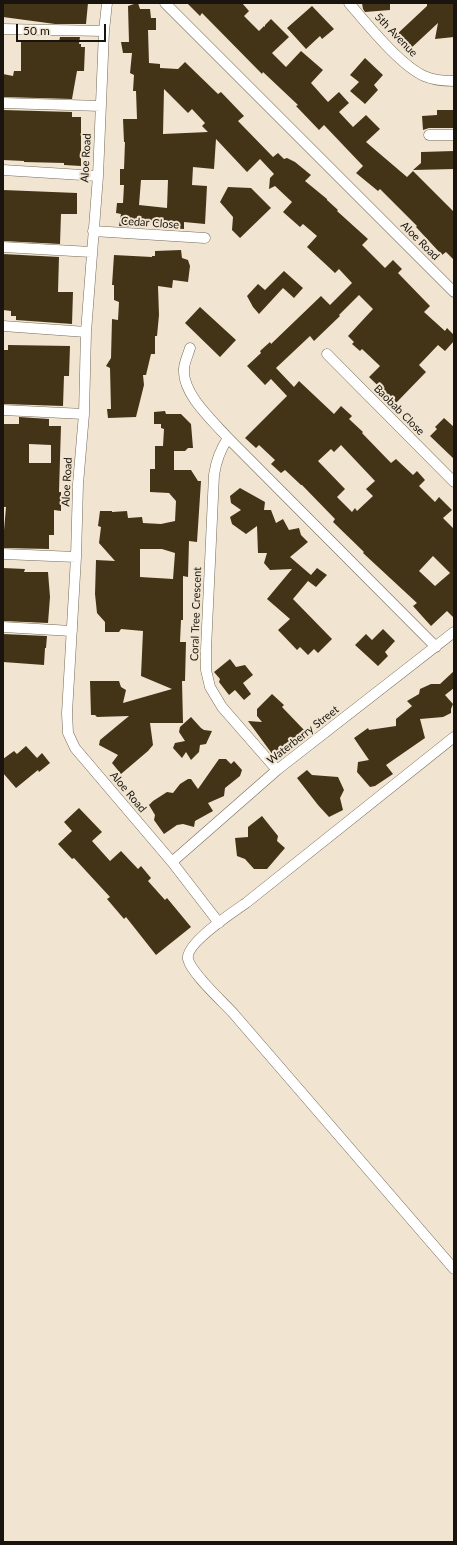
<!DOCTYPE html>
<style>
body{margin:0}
#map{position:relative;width:457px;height:1545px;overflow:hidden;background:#f1e5d1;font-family:Lato,sans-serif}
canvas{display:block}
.frame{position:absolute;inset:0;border:4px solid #19150e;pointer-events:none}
.scale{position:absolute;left:16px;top:24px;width:90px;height:18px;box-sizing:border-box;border:2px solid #19150e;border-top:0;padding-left:5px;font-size:12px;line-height:14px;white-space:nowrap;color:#19150e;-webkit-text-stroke:3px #f1e5d1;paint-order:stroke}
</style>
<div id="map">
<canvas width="457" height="1545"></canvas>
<div class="frame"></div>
<div class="scale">50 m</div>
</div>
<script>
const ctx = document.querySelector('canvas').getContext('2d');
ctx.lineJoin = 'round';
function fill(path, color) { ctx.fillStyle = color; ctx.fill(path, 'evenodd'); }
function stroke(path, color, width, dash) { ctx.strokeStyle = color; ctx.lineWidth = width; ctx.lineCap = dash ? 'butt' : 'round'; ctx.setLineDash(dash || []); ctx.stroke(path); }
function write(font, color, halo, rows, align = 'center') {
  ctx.font = font + ' Lato,sans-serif'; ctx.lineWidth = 4; ctx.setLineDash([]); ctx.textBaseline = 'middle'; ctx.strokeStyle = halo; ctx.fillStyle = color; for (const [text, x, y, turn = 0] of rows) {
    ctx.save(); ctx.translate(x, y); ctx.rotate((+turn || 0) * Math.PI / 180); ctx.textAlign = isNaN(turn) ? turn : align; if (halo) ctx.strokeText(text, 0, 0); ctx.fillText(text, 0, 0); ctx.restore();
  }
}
fill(new Path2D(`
 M3,3h85l-2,21h-31l-52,-7z
 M137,3h1l2,6h10l1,9h5v12h-8l1,33 11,1v4l18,1 7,-7 33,32 3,-2 23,24 -6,5 35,36 5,-4 6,6 3,-1 8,4 16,13 -6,6 22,18v1l11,10 -1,1 31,28 -6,6 23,23 8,-8 9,9 -4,4 32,33 -6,6 21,19 2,-3 7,7v6l-9,10 -7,-6 -19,20 7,7 -30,31 -27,-26 11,-11 -18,-17 -2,2 -8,-7 2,-2 -6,-6 25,-27 -14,-14 -20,20 1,1 -26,25 -4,-5 -34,32 18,19 5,-6 35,33 7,-8 11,10 -3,3 14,13 -1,1 29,30 5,-4 17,16 4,-4 8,9 -6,6 16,16 4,-5 13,13 -9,8 11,11v89l-7,-7 -16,15 -18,-20 4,-3 -54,-50 1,-1 -31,-30 2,-3 -33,-34h-1l-16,-15 -4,3 -10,-9 4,-4 -16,-15 -3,3 -11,-10 42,-42 -16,-17 -6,6 -18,-19 14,-13 -1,-2 10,-9 1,2 50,-48 9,9 22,-22 -13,-14 -4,4 -28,-26 10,-11 -14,-12 -3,3 -17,-15 9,-10 -17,-16 -6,3 1,-11 4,-4 -14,-15 -13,13 -31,-33 -2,30 -21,-2 -1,18 15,1 -2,38 -21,-2v7l-16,-1v-4l-33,-3v6l-16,-1 2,-12 -5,-1 1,-10h6l1,-18h-4v-16h4l1,-27h-1l-1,-23h14l-1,-28h-3l1,-16 -4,-2 2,-20h-9l-2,-11h8l-1,-36zM164,89l24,24 4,-4 13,14 -3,3 6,6 -45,2zM141,180h27l-1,28 -28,-3zM341,445l34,36 -9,8 7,7 -16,15 -2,-3 -3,4 -15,-15 8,-8 -27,-28 13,-12 3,3zM433,556l17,17 -15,13 -16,-15z
 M187,3h55l7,8 -5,5 15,15 5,-5 1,1v-2l6,-6 18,18 -17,16 14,14 15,-16 22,19 -12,13 17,19 11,-10 10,11 -10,9 14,15 13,-12 14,14 -14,13 41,35 6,-6 41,41v48l-8,-8 -4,3 -26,-28 1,-1 -37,-37 -2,2 -22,-18 7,-7 -39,-41 -5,5 -23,-24 2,-1 -35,-33 -1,2 -60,-61 -2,3z
 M362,3h28v7l-25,2 -2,-3z
 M427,3h27v34l-19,2 3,-16 -29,27 -14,-14 32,-30z
 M312,6l22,23 -12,10 -2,-3 -14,13 -19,-21z
 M60,37h20l-1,7h2v3h4l-1,24h-7l-5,28 -69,-2v-23l10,2 1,-5h7v-29h38z
 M365,58l18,17 -9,10 4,5 -13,14 -15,-13 9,-9 -9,-7z
 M3,110l69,2v5h9v49l-17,-1v-2l-40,-1v-1l-21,-1z
 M437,110h17v18h-25l-6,2 -1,-14 15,-1z
 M454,151v18l-41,1 8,-7v-11z
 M228,187l23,1 20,20 -31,30 -8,-8 1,-13 -13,-15z
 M3,190l74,3v21h-16l-1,30 -57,-3z
 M181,250l1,8 6,2 2,6 -2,16 -15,-2 -1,8 -14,-2 1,29 -2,21h-2v18h-4l-5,21h-3l1,10 -8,32 -28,1 -1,-9h4l-1,-41 -4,-2 5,-8 1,-39 6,1 1,-18 -5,-2v-15h-2l2,-30 38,2v-1h3v-5z
 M3,254l56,3 -1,35h15l-1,32 -56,-4v-4h-5v-5l-8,-1z
 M284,271l19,17 -9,10 -11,-10 -24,26 -6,-7 -6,-11 11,-12 7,6z
 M200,307l36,33 -16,17 -35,-34z
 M8,345l62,1 -1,30h-5l-1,30 -60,-2v-54h5z
 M165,411l1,3h15l10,10 2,24h-5l-3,3h-11v19h17l7,11h3l-4,61 -8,-1 -1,36 -5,-1v44h-2l-1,22h6l-1,39h-3l1,42h-33l3,22 -5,6 -27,23 -9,-11 6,-8 -19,-10 1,-5 29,-24 -32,1 -2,-2h-4l-1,-34h29l2,6 5,3 -3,13 49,-14 -31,-13 2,-45 -22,-2 -2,3h-14v-10l-8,-9 -2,-19 1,-34 19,1 -16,-18 2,-16 -3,-1 2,-15h12v1l15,-1 1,7 14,-1 1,6 18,1 14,-3 1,-20 -7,-8 -19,-1v-23h5v-23h8l1,-17 -3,-1v-4h-7v-12zM140,549h22l13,4 -2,26 -33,-2z
 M19,417l30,2v7h12l-2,66h2v19l-7,-1v25h-5v14l-45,-1v-6h-1l3,-35h-3v-83h16zM29,444l22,1v18h-22z
 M444,418l10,9v32l-24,-23 7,-7 -2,-2z
 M240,488l25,14 -1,8h7l5,13 7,-4 6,11 10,-2 2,7 7,7 -18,15 21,18 6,-7 10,7 -11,12 -8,-6 -15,18 39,40 -14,14 -4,-4 -6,6 -8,-8 -3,3 -19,-20 12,-11 -23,-20 25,-30 -22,1 -6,-7 3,-10h-9l-1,-27 -11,8 -14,-10 -2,-7 11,-7 -10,-7 -1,-7z
 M3,568l22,1 -1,3h24l2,25 -2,26 -45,-2z
 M383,629l12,12 -10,11 3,4 -10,10 -23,-21 11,-11 6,6z
 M3,634l44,2 -1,12h-1l-1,17 -41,-3z
 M230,659l6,8 9,-2 8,10 -10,8 8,11 -7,6 -9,-10 -6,5 -10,-13 1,-3 -6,-7z
 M454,671v17l-9,7 8,9 -2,5v4l-8,4 -23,2 5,19 -39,27 7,9 -18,12 -5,1 -13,-15 1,-10 11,-2 -15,-22 14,-10 1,2 27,-4v-7l16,-13 -5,-5 12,-7 1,-5 11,-5h9z
 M272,694l12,11 -2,2 23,24 -2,6 -16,6 -14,12 -25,-34 14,1 -5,-6v-7z
 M191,717l10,11 3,2 8,1 -6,13 -6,1 -1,7 -8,8 -5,-8 -4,6 -9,-10 2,-5 10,-2 -6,-9 1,-5z
 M26,746l11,12 5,-5 8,10 -11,9 -1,-2 -22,18 -13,-15v-14l11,-8 3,3z
 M219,759h7l5,5 3,-3 8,9 -2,6 -15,12 -1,8 -16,7 5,8 -18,10 -1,6 -11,-3 -6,1 -13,9 -10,-14 1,-5 -6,-10 4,-4 14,-9 6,1 7,-9 8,-5h3l7,10z
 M307,770l5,5 26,2 6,13 -4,8 3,12 -14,7 -11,-12 -21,-27z
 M79,808l23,24 -10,9 18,20 11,-10 17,18 3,-3 10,12 -3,3 17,19 2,-2 24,29 -35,28 -30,-38 -2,2 -17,-20 3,-2 -36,-39 -2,1 -14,-15 14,-13 -8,-9z
 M262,816l16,20 -1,5 8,7 -18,21h-13l-9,-10 -8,-3 -2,-18 13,-1v-10z`), '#443417');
const street = new Path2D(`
 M107,3l-3,28 -6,145 -12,156 -2,82 -6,70 -2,73 -9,156 1,20 7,15 97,114 47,61
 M165,3l289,289
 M349,3c18,21 51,62 75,73 9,4 20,5 30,5
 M3,29l101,2
 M3,103l98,3
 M429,135h25
 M3,170l95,6
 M93,231l112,7
 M3,247l88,5
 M3,326l83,6
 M190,348c-2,7 -6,15 -6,21 -2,25 29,52 44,69l208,209
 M327,354l127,128
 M3,410l81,4
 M228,438c-8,12 -12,23 -14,37l-8,174v21l4,17 12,20 55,63
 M3,554l73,3
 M3,627l69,4
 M454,737l-208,166c-13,9 -61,41 -58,56 3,14 35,43 45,54l221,256
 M172,862l105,-92 177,-138`);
stroke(street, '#746a58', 11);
stroke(street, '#fff', 10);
write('11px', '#19150e', '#f1e5d1', [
 ["5th Avenue",396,35,46],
 ["Aloe Road",86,158,-87],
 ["Cedar Close",150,223,4],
 ["Aloe Road",420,241,45],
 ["Baobab Close",399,410,45],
 ["Aloe Road",67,482,-87],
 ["Coral Tree Crescent",196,614,-88],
 ["Waterberry Street",303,735,-38],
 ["Aloe Road",128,792,50]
]);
</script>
